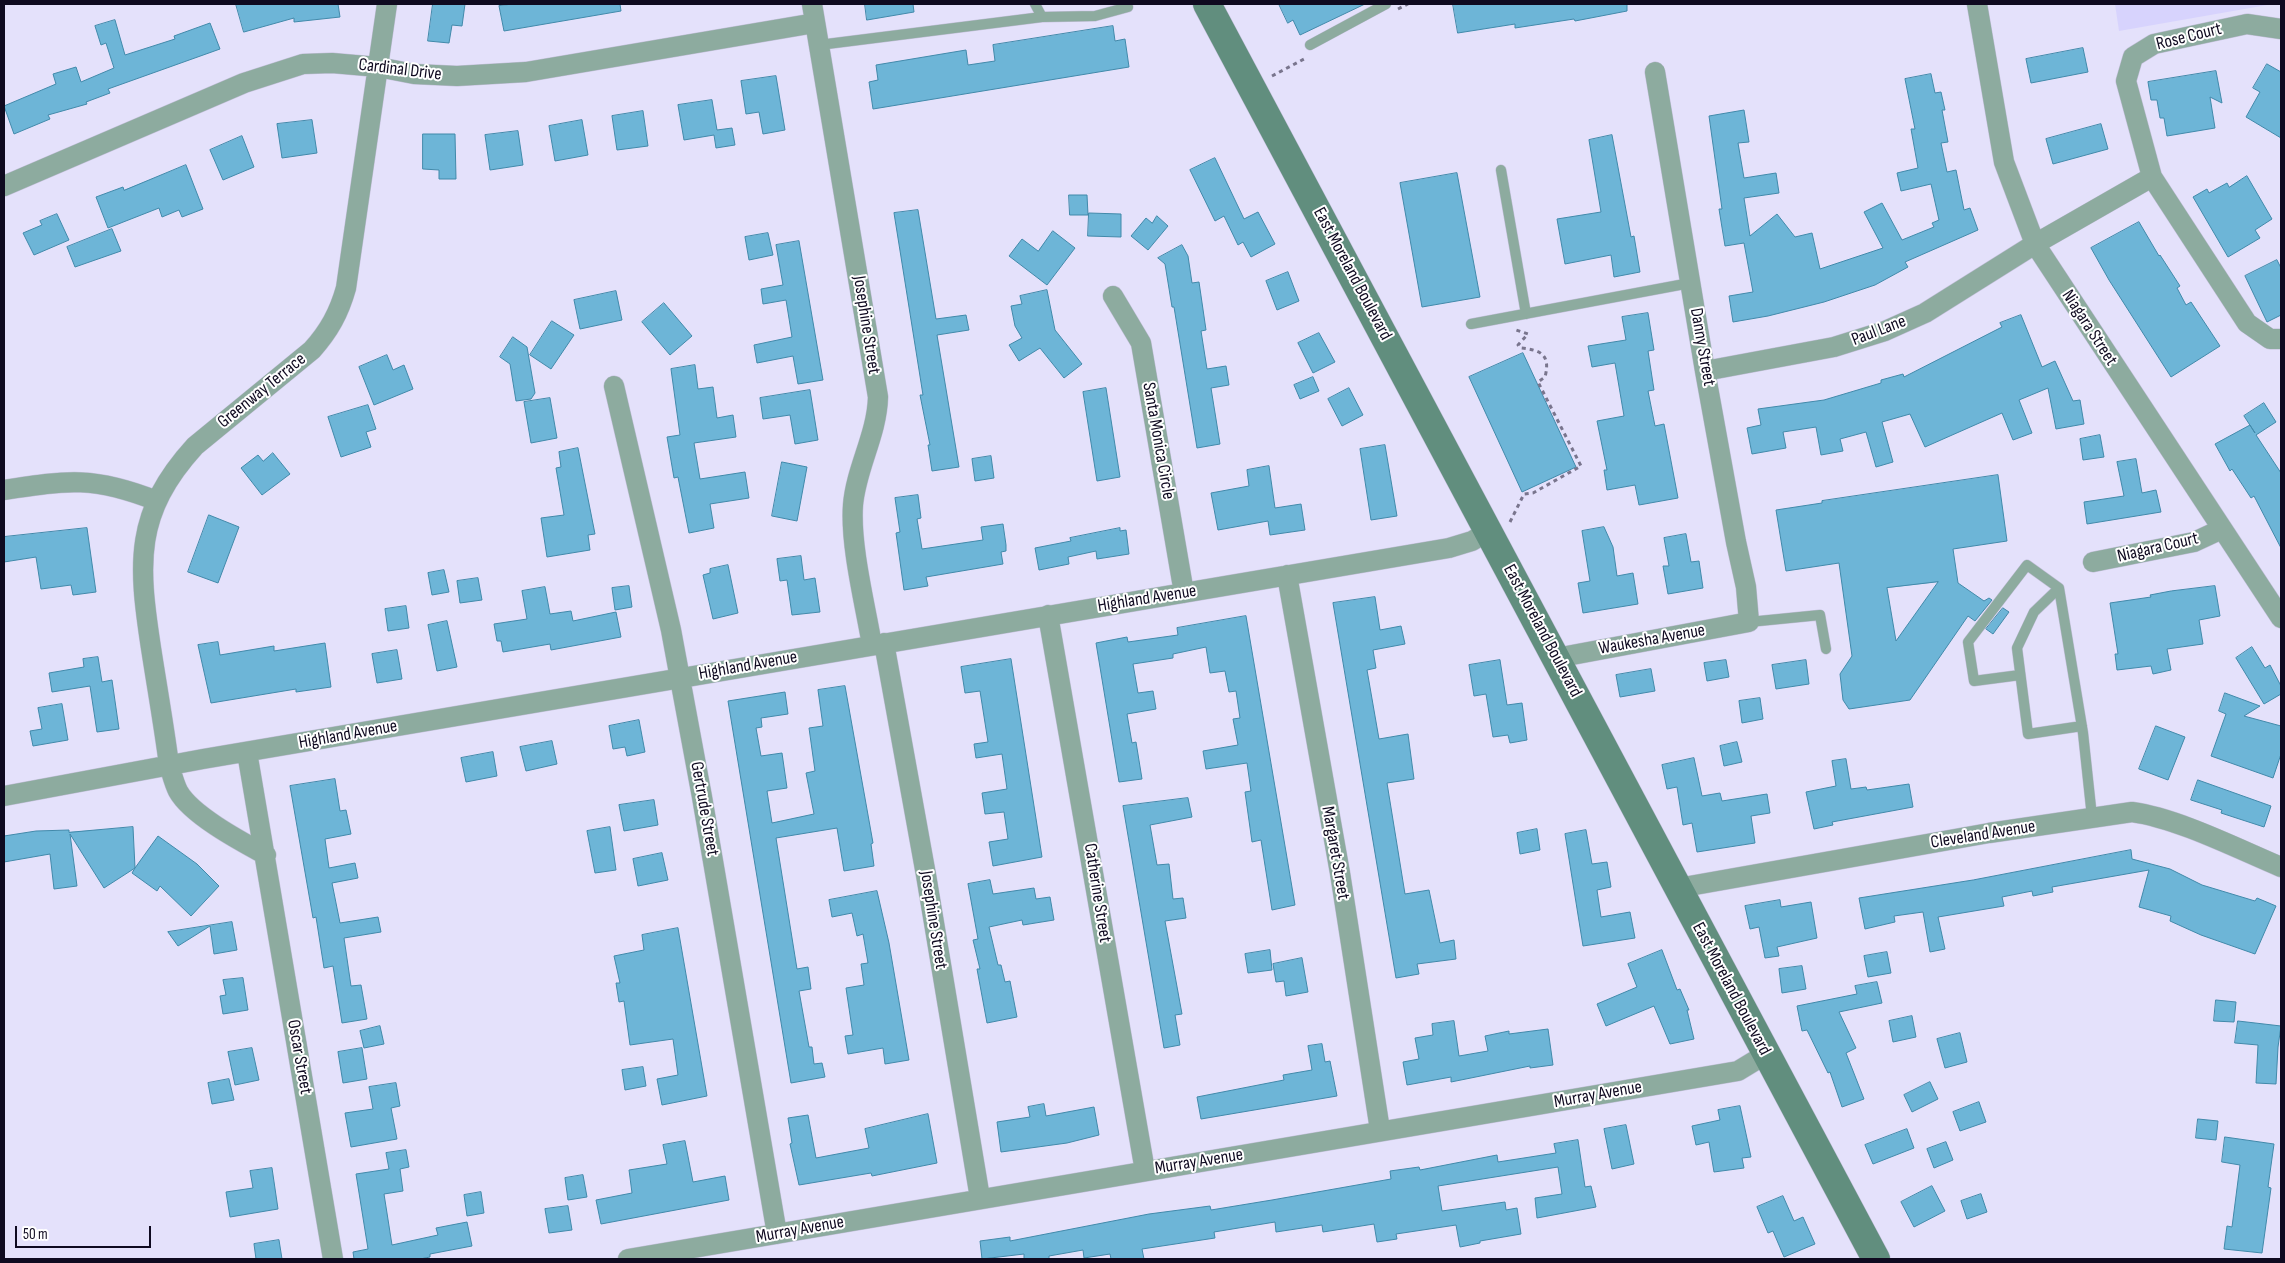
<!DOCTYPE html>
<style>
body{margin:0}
#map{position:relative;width:2285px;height:1263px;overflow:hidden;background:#e4e1fb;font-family:"Sofia Sans Condensed",sans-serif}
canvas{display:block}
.frame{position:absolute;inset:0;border:5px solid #0f0a20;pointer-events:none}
.scale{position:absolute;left:15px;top:1226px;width:136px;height:22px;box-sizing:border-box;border:2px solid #0f0a20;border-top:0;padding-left:6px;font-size:15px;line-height:18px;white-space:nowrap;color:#0f0a20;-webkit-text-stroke:4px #fff;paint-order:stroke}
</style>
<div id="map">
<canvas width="2285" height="1263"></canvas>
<div class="frame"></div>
<div class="scale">50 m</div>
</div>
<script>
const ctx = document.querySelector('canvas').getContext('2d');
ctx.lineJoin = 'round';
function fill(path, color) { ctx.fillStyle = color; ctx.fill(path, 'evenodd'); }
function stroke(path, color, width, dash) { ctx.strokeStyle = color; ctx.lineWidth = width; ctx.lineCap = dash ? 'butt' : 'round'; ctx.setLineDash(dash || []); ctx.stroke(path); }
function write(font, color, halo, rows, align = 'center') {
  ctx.font = font + ' "Sofia Sans Condensed",sans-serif'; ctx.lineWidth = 4; ctx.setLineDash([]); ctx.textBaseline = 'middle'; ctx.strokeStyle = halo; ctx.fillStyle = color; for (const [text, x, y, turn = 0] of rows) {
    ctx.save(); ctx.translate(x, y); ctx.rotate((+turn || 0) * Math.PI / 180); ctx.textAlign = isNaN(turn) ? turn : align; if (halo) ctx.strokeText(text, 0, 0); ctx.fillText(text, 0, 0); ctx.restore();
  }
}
fill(new Path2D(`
 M2115,4h158l-154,27z`), '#d7d3fd');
const building = new Path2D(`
 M236,4h102l2,13 -46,5v-4l-50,14z
 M433,4h32l-3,22 -10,-1 -3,18 -21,-2z
 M513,4h107l1,7 -117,20 -5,-25z
 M865,4h48l1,8 -47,8z
 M1279,4h86l-65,31 -7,-15 -5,3z
 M1453,4h174v7l-52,10 -1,-2 -59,9v-4l-57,9z
 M115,20l10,35 50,-16 -1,-3 36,-13 10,26 -112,40 2,4 -24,9 1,2 -39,11 2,4 -36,15 -10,-28 52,-22 -3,-10 23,-7 5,15 33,-14 -8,-25 -5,2 -6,-19z
 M1113,26l2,15 10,-2 4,28 -256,42 -4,-27 9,-2 -2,-15 90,-15 2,15 27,-4 -2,-16z
 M2083,48l5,24 -57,11 -5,-24z
 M2267,64l14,8v66l-35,-21 14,-25 -7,-4z
 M2216,71l6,32 -12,-6 5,31 -48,8 -3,-18h-4l-3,-18h-6l-3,-18z
 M1931,74l4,19 6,-1 4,18h-3l6,32 -7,1 6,29 9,-2 8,40 6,-2 8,22 -73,32 3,5 -33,18 -51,17 -56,14 -35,6 -4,-26 24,-4 -9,-49 -19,3 -6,-37h3l-13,-93 35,-6 5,32 -11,1 6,35 32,-5 3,20 -35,5 6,38 27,-22 18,23 17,-4 8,36 63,-21 -19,-36 18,-9 20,37 32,-13 -2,-4 7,-3 -8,-36 -30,7 -4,-18 21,-5 -7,-39h4l-10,-50z
 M776,76l9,54 -22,4 -4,-22 -13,2 -5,-33z
 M712,100l5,30 15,-2 3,17 -19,3 -2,-13 -30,5 -6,-35z
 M643,111l5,35 -31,4 -5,-34z
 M312,120l5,33 -35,5 -5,-34z
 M582,120l6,35 -33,6 -6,-35z
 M2101,124l7,25 -55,15 -7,-25z
 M518,131l5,34 -33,5 -5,-35z
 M423,134h32l1,45h-17v-9l-16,-1z
 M1612,135l19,102 3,-1 6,36 -26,5 -3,-22 -46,9 -8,-45 44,-7 -12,-72z
 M242,136l12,31 -31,13 -13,-30z
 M1215,158l29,61 14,-7 17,32 -24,13 -8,-15 -5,3 -14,-29 -9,5 -25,-51z
 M186,165l17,44 -21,8 -3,-7 -17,7 -3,-9 -51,20 -12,-31 27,-10 1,3z
 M1457,173l23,124 -58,10 -22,-124z
 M2247,176l25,43 -17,11 5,8 -32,19 -35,-60 14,-8 2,4 18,-10 2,4z
 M1069,195h18l1,20h-18z
 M918,210l18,109 30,-4 3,15 -32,5 22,132 -27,4 -4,-26h2l-10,-50h3l-29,-182z
 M1089,213l32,1v23l-33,-1z
 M57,214l12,26 -35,15 -11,-22 19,-8 -2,-4z
 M1157,216l11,10 -20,24 -17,-14 15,-18 6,5z
 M2139,222l20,34 1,-1 20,31 -3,2 9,17 5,-3 29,44 -49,31 -62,-97 -18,-32z
 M112,229l9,22 -46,16 -8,-20z
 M1053,231l22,17 -28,37 -38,-29 13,-17 16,12z
 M768,233l5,22 -24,5 -4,-23z
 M799,241l24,139 -25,4 -5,-28 -36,7 -3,-18 38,-8 -6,-37 -23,4 -2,-15 22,-4 -7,-40z
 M1182,245l6,11 4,27 7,-1 7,48 -5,1 6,38 19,-3 3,19 -18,3 9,56 -23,4 -23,-141h-2l-7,-43 -7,-6z
 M2277,260l4,8v47l-14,7 -22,-46z
 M1288,272l11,29 -22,9 -11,-29z
 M1047,290l8,40 27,34 -18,14 -24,-30 -21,13 -10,-16 13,-7 -7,-12 -4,-20 11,-2 -2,-8z
 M616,291l6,29 -42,9 -6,-29z
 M664,303l28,33 -22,19 -28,-33z
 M1648,313l6,37 -6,1 6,39 -6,1 7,35 9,-2 14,74 -39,7 -4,-20 -28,5 -3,-20h3l-10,-49 27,-5 -9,-53 -23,4 -4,-21 38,-6 -4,-23z
 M2021,315l21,52 13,-6 18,40 7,-1 4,24 -28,5 -8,-41 -29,12 13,33 -19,7 -11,-27 -77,34 -15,-33 -28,8 11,40 -17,5 -10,-35 -26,7 3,12 -22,4 -5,-28 -33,5 3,16 -34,6 -5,-26 14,-3 -3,-16 66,-9 57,-17v-3l22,-6 1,3 98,-50 -2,-4z
 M552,321l22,14 -23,34 -21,-14z
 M1319,333l16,29 -22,11 -15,-30z
 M513,337l14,10 8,46 -4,6 -15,2 -6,-37 -10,-7z
 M1523,353l53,114 -54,25 -53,-115z
 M387,355l6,15 11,-5 9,24 -39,16 -15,-38z
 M695,365l3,24 15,-2 4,31 16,-3 3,22 -42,6 6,36 45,-7 4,26 -39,6 4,24 -25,5 -11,-56 -4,1 -7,-41 13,-2 -9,-66z
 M1313,377l6,14 -19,8 -6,-14z
 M1106,388l14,89 -23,4 -14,-89z
 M1349,388l14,27 -21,11 -14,-27z
 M810,390l8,50 -23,4 -5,-29 -27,4 -3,-21z
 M550,398l7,40 -26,5 -7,-41z
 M2264,403l12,19 -20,13 25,38v75l-27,-52 -3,2 -19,-29 -2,2 -15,-27 35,-19 5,8 -11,-17z
 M368,405l8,24 -10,3 5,15 -30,10 -13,-40z
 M2100,435l4,22 -21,3 -3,-21z
 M1385,445l12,71 -26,4 -11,-71z
 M578,448l17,86 -7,1 2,15 -43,7 -6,-39 23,-3 -8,-47 5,-1 -2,-15z
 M273,453l17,21 -28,21 -21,-27 17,-13 5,6z
 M991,456l3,22 -19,3 -3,-22z
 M2136,459l6,34 14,-3 5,22 -74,12 -3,-22 40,-6 -7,-34z
 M782,462l25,5 -10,54 -25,-5z
 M1269,466l6,42 26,-4 4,26 -35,5 -2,-14 -50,9 -7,-37 38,-7 -2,-16z
 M1998,475l9,66 -54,8 5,34 26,18 5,-3 3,2 -17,21 -7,-5 -58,84 -61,9 -6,-9 -3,-26 12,-18 -13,-93 -53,8 -10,-61 46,-7v-2zM1938,582l-42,59 -9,-53z
 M918,495l3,23 -4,1 5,30 61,-9 -2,-13 22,-3 3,21v6l-5,1 2,12 -77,13 2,9 -24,4 -8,-57 4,-1 -5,-34z
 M209,515l30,12 -21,56 -30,-11z
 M1604,527l9,20 4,29 16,-3 5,31 -55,9 -5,-30 12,-2 -8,-50z
 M87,528l9,64 -23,3 -2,-10 -30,4 -5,-32 -32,5v-25z
 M1120,528v3l6,-1 3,24 -32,5 -1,-8 -28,6 1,7 -30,6 -4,-22 36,-7 -1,-3z
 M1686,534l5,28 8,-1 4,27 -35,6 -5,-28h6l-5,-28z
 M801,556l3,24 11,-2 5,34 -28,3 -5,-35 -7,1 -3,-22z
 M728,565l10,48 -25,6 -10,-44 7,-2v-4z
 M444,570l5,22 -17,3 -4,-22z
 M478,578l4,22 -22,3 -3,-22z
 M629,586l3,21 -17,3 -3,-22z
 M2215,586l5,30 -21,4 4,24 -36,5 4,21 -18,4 -2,-8 -34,4 -2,-16h3l-8,-51 41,-6 -1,-2 21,-4z
 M545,587l5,27 21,-3 2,10 43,-9 5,25 -70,13 -1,-6 -47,8 -2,-11h-4l-3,-17 33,-5 -5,-28z
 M1375,597l5,33 21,-4 4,18 -32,6 3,18 -9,2 12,69 29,-5 6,45 -27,4 18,111 24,-4 11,53 14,-3 2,19 -39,5 2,10 -23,4 -63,-375z
 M406,606l3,22 -21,3 -3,-22z
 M2003,608l6,4 -16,22 -7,-5z
 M1246,616l49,289 -23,5 -11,-70 -9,2 -7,-50 6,-1 -4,-28 -41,6 -3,-18 35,-6 -5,-26 7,-1 -4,-27 -7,1 -4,-21 -15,2 -4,-26 -33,7v4l-40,6 5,29 15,-2 3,18 -29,5 5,29 4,-1 6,37 -23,3 -23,-139 31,-6 1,5 50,-7 -1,-7z
 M447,621l10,46 -20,4 -9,-46z
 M218,642l2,13 54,-9v5l51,-8 6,44 -35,5v-3l-85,14 -13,-58z
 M2252,647l13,21 5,-3 11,21v8l-17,10 -28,-46z
 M397,650l5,29 -25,4 -5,-29z
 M98,657l4,25 10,-2 7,49 -22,3 -7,-46 -38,6 -3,-19 35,-6 -1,-8z
 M1011,659l31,198 -49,9 -4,-24 19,-3 -4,-27 -19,2 -3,-21 25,-4 -5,-35 -26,4 -2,-14 14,-2 -8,-51 -15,2 -4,-26z
 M1500,660l7,45 15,-2 5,37 -17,3 -2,-8 -15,2 -7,-43 -12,2 -5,-31z
 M1726,660l3,17 -22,4 -3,-18z
 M1806,660l3,24 -33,5 -4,-24z
 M1651,669l4,22 -35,6 -4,-22z
 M845,686l28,157 -2,1 3,22 -30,5 -7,-43 -61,10 21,131 11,-2 3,22 -12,2 10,56h3l2,17 8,-1 3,14 -34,6 -63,-382 57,-9 3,22 -27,4 1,9 -6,1 5,28 21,-3 5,35 -20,3 5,32 42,-9 -8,-41 9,-2 -6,-43 14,-2 -5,-36z
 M2225,693l35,13 -16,10 37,10v28l-8,24 -62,-22 15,-42 -7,-3z
 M1760,698l3,21 -21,4 -3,-22z
 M62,704l6,36 -35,6 -3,-15 12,-2 -4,-21z
 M639,720l6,32 -18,4 -2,-9 -12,2 -4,-23z
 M2156,726l29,11 -17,43 -29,-11z
 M552,741l5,23 -31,7 -6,-24z
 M1737,742l5,20 -18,4 -4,-20z
 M493,752l4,24 -31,6 -5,-24z
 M1694,758l8,38 18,-3 2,8 45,-7 3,19 -19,3 4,27 -58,9 -5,-29 -9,2 -6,-38 -10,2 -5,-24z
 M1846,759l5,30 15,-2 1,3 42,-6 4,23 -81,15 1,3 -19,4 -8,-37 30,-6 -4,-25z
 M335,779l5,32 6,-1 5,24 -26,5 4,29 26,-5 3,15 -26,5 8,40 38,-6 3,15 -37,6 7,48 10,-1 6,34 -25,4 -9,-57 -9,2 -8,-51 -3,1 -23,-132z
 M2198,780l73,26 -7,21 -43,-14 1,-3 -31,-10z
 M1188,798l4,19 -42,8 7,40 12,-1 4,35 10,-1 3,20 -21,3 17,93 -7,1 5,30 -16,3 -41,-242z
 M654,800l4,25 -34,6 -5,-26z
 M133,827l2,41 23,-32 39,28 22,22 -28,30 -31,-30 -3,5 -25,-18 3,-5 -31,20 -34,-54 7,52 -23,3 -4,-35 -46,8v-26l32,-5 33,-1v2z
 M610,827l6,43 -21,3 -8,-42z
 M1537,829l3,21 -20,4 -3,-21z
 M1586,830l6,34 15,-2 4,25 -14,3 4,27 29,-5 5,26 -52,8 -18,-112z
 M2131,850l1,9 38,10 32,16 53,16 2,-3 19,8 -21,48 -54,-19 -31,-14 1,-5 -32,-9 10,-37 -97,17 1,5 -20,4 -1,-5 -30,6 2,9 -66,11 7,32 -15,3 -7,-40 -29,4 1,6 -30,7 -6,-31 114,-18z
 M662,853l6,27 -30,6 -5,-27z
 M990,880l3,14 41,-6 2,11 14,-2 4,23 -31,5 -1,-5 -33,7 9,38h3l4,17 5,-1 7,36 -30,6 -10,-54h3l-7,-29 5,-1 -10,-55z
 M877,891l12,52 20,117 -24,4 -2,-16 -35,6 -3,-18 8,-1 -7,-47 18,-3 -3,-21 7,-1 -5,-29 -6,2 -5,-23 -20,4 -3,-17z
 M1780,900l1,7 30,-5 6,36 -40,9 2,9 -14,2 -6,-31 -9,2 -5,-23z
 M232,922l5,28 -23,4 -4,-28 -32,20 -10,-14z
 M678,928l29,168 -45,9 -5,-26 21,-4 -5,-36 -43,6 -6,-44 -5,1 -3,-19h4l-6,-27 30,-6 -2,-15z
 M1270,950l2,20 -24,3 -3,-19z
 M1662,950l15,40 3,-1 9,21h-2l7,29 -24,5 -16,-38 -48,20 -9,-22 40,-17 -9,-23z
 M1887,952l4,21 -23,4 -4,-21z
 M1302,958l6,34 -22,4 -2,-15 -8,1 -3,-18z
 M1802,966l4,23 -24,4 -3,-24z
 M243,978l5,32 -25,4 -3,-18 6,-1 -3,-15z
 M1877,982l5,21 -43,9 17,36 -10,5 18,46 -22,8 -12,-35 -2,1 -21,-43 -5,1 -5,-25 60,-12 -2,-8z
 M2216,1000l20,2 -2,20 -20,-1z
 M1912,1016l4,21 -23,5 -4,-21z
 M1454,1021l5,35 29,-5 -3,-15 24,-5v3l39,-5 5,36 -23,3v-2l-79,16v-5l-44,8 -4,-23 16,-3 -4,-21 18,-3 -1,-11z
 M2238,1021l43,5 -3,21 -2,37 -20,-1 2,-38 -23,-2z
 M380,1026l4,18 -20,4 -4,-17z
 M1960,1033l7,29 -22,6 -8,-29z
 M1322,1044l3,18 5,-1 7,35 -136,23 -4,-22 87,-17 -1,-5 29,-5 -4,-24z
 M252,1048l7,32 -24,5 -7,-33z
 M362,1048l5,31 -24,4 -5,-31z
 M643,1067l3,19 -21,4 -3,-20z
 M229,1079l5,21 -22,4 -4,-21z
 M1930,1082l8,17 -26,13 -8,-17z
 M396,1083l4,23 -9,2 6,31 -46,8 -6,-34 28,-4 -4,-22z
 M1979,1102l7,20 -26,9 -7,-19z
 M1044,1104l2,12 48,-9 5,28 -32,8 -66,9 -4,-30 33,-5 -2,-10z
 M1740,1106l11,51 -9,1 2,10 -30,4 -5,-30 -13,3 -4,-19 28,-6 -2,-10z
 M928,1114l9,49 -65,13 -1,-3 -72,12 -9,-41 2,-1 -4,-25 20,-3 8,43 53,-10 -4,-19z
 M2198,1119l20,2 -2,19 -20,-2z
 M1626,1125l8,39 -22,5 -8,-40z
 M1907,1129l7,19 -41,16 -8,-19z
 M2225,1137l49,7 -6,43 3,1 -9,65 -38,-4 3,-23 5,1 8,-62 -18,-3z
 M1578,1140l7,47 6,-1 5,21 -59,11 -2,-20 27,-4 -4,-27 -120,19 4,25 63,-9 1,8 11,-2 4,26 -41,7v2l-20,4 -4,-22 -60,9 1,5 -20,3 -3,-18 -51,8 -1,-7 -46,7 -1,-10 -61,10 1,6 -73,11 2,10h-33l-1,-5 -26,4 -1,-8 -34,6v3h-25v-5l-42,5 -2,-18 30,-4v4l139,-27 61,-8 1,4 61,-10 119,-21 -1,-8 29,-4 1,3 77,-15 1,7 58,-9 -2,-9z
 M685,1141l8,41 32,-6 4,24 -128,24 -5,-24 36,-7 -3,-23 38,-6 -4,-19z
 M1946,1142l7,18 -19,8 -7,-19z
 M406,1150l3,17 -9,2 3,22 -19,3 8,51 46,-10 -2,-7 31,-6 5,24 -42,8v3l-10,2h-66l-1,-7 15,-3 -12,-75 33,-5 -3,-16z
 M272,1168l6,41 -48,8 -4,-25 27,-4 -3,-17z
 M583,1175l4,22 -19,3 -3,-22z
 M1932,1186l13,25 -31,16 -13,-25z
 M481,1192l3,21 -17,3 -3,-21z
 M1981,1194l6,18 -20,7 -6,-18z
 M1783,1196l11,25 9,-4 12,27 -31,13 -11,-26 -5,2 -11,-26z
 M568,1206l4,24 -23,3 -4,-24z
 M279,1240l3,19h-26l-2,-15z`);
fill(building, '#6db5d7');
stroke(building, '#4189aa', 1);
const service = new Path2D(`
 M1042,17l53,-1 33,-9
 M819,45l223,-28 -7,-13
 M1310,45l76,-41
 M1501,170l25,144
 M1471,324l219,-41
 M1749,622l71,-7 6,34
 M2020,675l-46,6 -6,-39 59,-77 32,23
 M2082,726l-54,8 -11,-86 17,-36 25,-24 24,145 9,84`);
const minor = new Path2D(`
 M812,4l66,393c-1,38 -22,71 -25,108 -3,40 12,99 19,140
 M1977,4l27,158 31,82 246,374
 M2281,29l-34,-5 -93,20 -21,13 -7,24 26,96 95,146 23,16h11
 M4,186l240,-103 59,-19 29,-1 46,4 36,7 43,2 69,-4 289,-49
 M1113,296l28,47 43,250
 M1705,371l129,-24 51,-16 40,-18 110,-69 117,-67
 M614,386l57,244 31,167 75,437
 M4,490c64,-10 90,-14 153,11
 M2093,562l101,-20 28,-13
 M1287,575l53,298 40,257
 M1048,615l97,556
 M884,643l42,232 54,323
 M1556,658l193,-36 -3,-35 -10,-45 -31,-171 -50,-299
 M247,752l86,507
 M4,796l199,-37 1246,-211 23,-7 17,-10
 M266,855c-24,-13 -75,-40 -88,-64 -4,-8 -6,-17 -9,-26 -5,-39 -12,-78 -18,-117 -13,-85 -17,-135 44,-202l117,-96c17,-19 27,-37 34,-62l41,-284
 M1678,888l311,-55 143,-21c45,6 106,37 149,55
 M628,1259l1110,-188 28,-17`);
const secondary = new Path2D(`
 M1207,4l669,1255`);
stroke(service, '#c2bfd8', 11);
stroke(minor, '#c2bfd8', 21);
stroke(secondary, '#c2bfd8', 29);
stroke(new Path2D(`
 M1398,9l10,-5
 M1272,76l34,-18
 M1510,522l14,-28 9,-1 48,-27 -43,-84 7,-5c6,-23 -5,-27 -24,-29l-3,-3 10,-11 -12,-4`), '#79758d', 3, [4, 4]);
stroke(service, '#8dab9f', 10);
stroke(minor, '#8dab9f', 20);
stroke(secondary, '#618e7e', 28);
write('18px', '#0f0a20', '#fff', [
 ["Rose Court",2189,37,-14],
 ["Cardinal Drive",400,70,7],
 ["East Moreland Boulevard",1352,274,62],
 ["Josephine Street",866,325,81],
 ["Niagara Street",2089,328,57],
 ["Paul Lane",1879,331,-21],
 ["Danny Street",1702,347,80],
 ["Greenway Terrace",262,391,-39],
 ["Santa Monica Circle",1158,441,80],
 ["Niagara Court",2158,548,-13],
 ["Highland Avenue",1147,599,-9],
 ["East Moreland Boulevard",1542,631,62],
 ["Waukesha Avenue",1652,640,-10],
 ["Highland Avenue",748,666,-10],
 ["Highland Avenue",348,735,-10],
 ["Gertrude Street",704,809,80],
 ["Cleveland Avenue",1983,835,-9],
 ["Margaret Street",1335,853,80],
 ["Catherine Street",1097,893,81],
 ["Josephine Street",933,920,81],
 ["East Moreland Boulevard",1731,989,62],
 ["Oscar Street",299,1057,80],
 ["Murray Avenue",1598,1095,-10],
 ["Murray Avenue",1199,1162,-9],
 ["Murray Avenue",800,1230,-10]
]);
</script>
